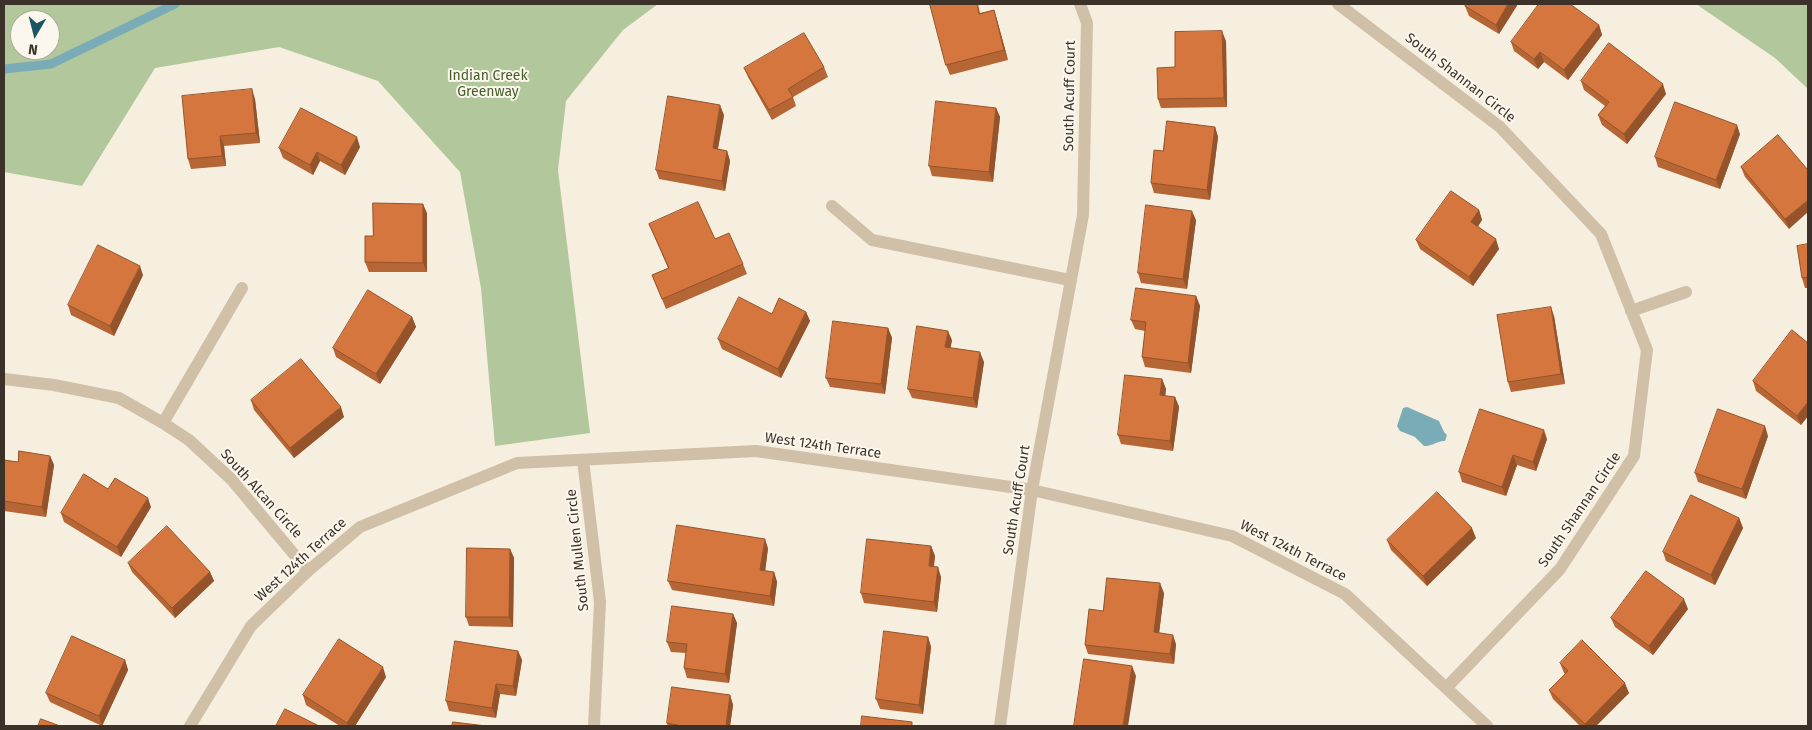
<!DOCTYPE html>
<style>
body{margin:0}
#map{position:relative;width:1812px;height:730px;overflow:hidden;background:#f6eede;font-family:"Fira Sans",sans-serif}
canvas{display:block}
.frame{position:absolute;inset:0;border:5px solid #3c3229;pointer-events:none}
.north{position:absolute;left:10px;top:10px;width:50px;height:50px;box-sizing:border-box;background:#fcf7ec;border:1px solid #afa89e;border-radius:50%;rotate:188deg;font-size:14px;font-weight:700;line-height:20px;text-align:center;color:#3c3229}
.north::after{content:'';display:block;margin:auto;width:18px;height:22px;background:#195563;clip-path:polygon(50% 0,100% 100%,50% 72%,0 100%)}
</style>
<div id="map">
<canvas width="1812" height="730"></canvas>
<div class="frame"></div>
<div class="north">N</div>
</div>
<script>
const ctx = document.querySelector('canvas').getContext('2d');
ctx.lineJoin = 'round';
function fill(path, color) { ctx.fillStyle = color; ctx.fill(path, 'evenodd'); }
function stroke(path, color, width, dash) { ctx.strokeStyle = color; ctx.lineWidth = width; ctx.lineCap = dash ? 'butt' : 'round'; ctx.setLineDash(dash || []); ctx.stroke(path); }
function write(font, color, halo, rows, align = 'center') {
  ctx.font = font + ' "Fira Sans",sans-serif'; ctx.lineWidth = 4; ctx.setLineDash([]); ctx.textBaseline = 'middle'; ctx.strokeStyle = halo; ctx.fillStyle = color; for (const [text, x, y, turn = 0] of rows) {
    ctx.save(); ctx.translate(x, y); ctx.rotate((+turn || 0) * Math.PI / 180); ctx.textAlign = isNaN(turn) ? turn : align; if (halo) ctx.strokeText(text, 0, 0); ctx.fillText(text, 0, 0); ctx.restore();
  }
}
fill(new Path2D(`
 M4,4h654l-35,26 -57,71 -8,69 32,263 -95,13 -14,-158 -21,-116 -82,-91 -99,-34 -124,21 -73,118 -78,-14zM20,20h30v30h-30z
 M1696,4h112v85l-33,-31z`), '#b3c79c');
fill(new Path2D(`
 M1407,407l32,14 5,11 3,3 -2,6c-6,-1 -12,5 -21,5l-9,-9 -15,-6 -3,-5 6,-18z`), '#79acb7');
stroke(new Path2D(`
 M4,69l47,-5 124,-60`), '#79acb7', 9);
stroke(new Path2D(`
 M1338,4l162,123 101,107 46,116 -13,106 -74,113 -113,118
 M832,206l40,34 198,40
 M1631,311l55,-19
 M4,379l50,6 65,13 44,25 26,17 42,39 77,92
 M163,423l79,-135
 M583,460l17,142 -6,124
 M190,726l61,-100 57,-55 52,-44 157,-64 239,-12 276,39 200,46 113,58 142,132
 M1000,726l32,-236 51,-275 4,-192 -7,-19`), '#d0c0a8', 12);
fill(new Path2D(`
 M930,4h48l2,9 14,-3 3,10 11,40 -58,15 -4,-10z
 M1467,4h51l-19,30 -30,-18 -4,-10z
 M1599,25l3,10 -34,45 -24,-18 -6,7 -24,-18 -3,-9z
 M1226,41l1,66 -66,1 -3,-9 17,-32z
 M824,67l4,10 -35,20 3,9 -24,14 -24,-43 -4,-9z
 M1581,81l85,13 -39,50 -25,-19 -4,-10 7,-9 -21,-16z
 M255,99l5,44 -36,3 2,20 -35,3 -3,-10z
 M996,108l4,9 -7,65 -61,-6 -3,-10z
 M724,115l-6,34 9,2 3,10 -5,30 -66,-12 -3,-9z
 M1215,127l3,10 -8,63 -56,-7 -3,-10 12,-32z
 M1740,134l-20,55 -62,-22 -3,-10z
 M1778,135l11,94 -44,-52 -4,-10z
 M360,147l-15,28 -25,-14 -7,14 -30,-17 -4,-10z
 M1479,210l3,10 -4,6 21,23 -26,37 -53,-37 -4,-9z
 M427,213v59h-58l-4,-10 8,-26z
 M1196,220l-9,69 -46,-6 -3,-10z
 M649,224l66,15 28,25 4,10 -81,35 -14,-34 16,-7z
 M1808,244v44h-3l-3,-10z
 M143,275l-29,61 -43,-21 -3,-10z
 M1196,296l4,10 -9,67 -46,-6 -3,-10 3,-26 -10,-2 -4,-9z
 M806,312l4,9 -29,57 -59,-29 -4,-10 54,-25z
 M1554,316l11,68 -54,8 -3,-10z
 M412,317l4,10 -36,57 -44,-27 -3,-9z
 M888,328l4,10 -7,56 -55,-7 -4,-9z
 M952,340l-2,8 34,14 -7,46 -65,-10 -4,-9z
 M1808,343v73l-7,9 -45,-34 -3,-10z
 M1162,379l4,10 -1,7 10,1 4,10 -6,44 -52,-7 -3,-9z
 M251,400l93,17 -50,41 -40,-48z
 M1768,436l-22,63 -48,-17 -3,-9z
 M1547,439l-11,32 -19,-6 -11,31 -44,-14 -3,-10z
 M50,456l4,9 -8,52 -42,-6v-51l14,2z
 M108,489l43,18 -30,50 -57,-35 -3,-9z
 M1739,518l4,10 -28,57 -49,-24 -3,-9z
 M1476,538l-49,48 -36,-36 -4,-10z
 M931,546l4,10 -1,11 7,10 -4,35 -73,-9 -3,-10z
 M768,548l-3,23 9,1 3,10 -3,24 -102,-16 -4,-9z
 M510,549l4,9 -1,69 -44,-1 -3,-9z
 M128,563l82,9 4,9 -39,37 -43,-46z
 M1164,593l-5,40 17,11 -2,20 -86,-10 -3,-9 18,-34z
 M1688,609l-35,46 -38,-28 -4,-9z
 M733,614l4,9 -8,60 -42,-5 -3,-10 2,-15 -15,-1 -4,-10z
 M928,637l3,10 -8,67 -43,-5 -4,-10z
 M518,651l4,9 -6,36 -16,-2 -4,24 -47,-7 -3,-10z
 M125,660l3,10 -26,56 -52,-24 -4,-9z
 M1560,663l69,30 -33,33h-16l-27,-27 -4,-9 16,-16 -1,-1z
 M386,677l-31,49h-15l-34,-21 -3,-10z
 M730,695l3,10 -3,21h-62l-1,-3z`), '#b66535');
fill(new Path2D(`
 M1508,4h10l-19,30 -3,-9z
 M994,10l3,10 11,40 -4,-10z
 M1599,25l3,10 -34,45 -4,-10z
 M1222,31l4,10 1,66 -3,-9z
 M1540,52l4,10 -6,7 -4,-10z
 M1663,84l3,10 -39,50 -3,-10z
 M252,89l3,10 5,44 -4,-10z
 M720,105l4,10 -8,43 -3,-10z
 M996,108l4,9 -7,65 -4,-10z
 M1737,125l3,9 -20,55 -4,-9z
 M1215,127l3,10 -8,63 -3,-10z
 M220,136l4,10 2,20 -4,-10z
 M357,137l3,10 -15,28 -4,-10z
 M727,151l3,10 -5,30 -3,-10z
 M317,152l3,9 -7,14 -3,-10z
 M1808,200v12l-19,17 -4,-10z
 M423,204l4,9v59l-4,-9z
 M1479,210l3,10 -7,11 -4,-9z
 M1192,211l4,9 -9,69 -4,-10z
 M1496,239l3,10 -26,37 -4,-9z
 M140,266l3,9 -29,61 -4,-10z
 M1196,296l4,10 -9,67 -3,-10z
 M1551,307l3,9 11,68 -4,-10z
 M806,312l4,9 -29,57 -3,-9z
 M412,317l4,10 -36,57 -4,-10z
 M888,328l4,10 -7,56 -4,-10z
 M948,331l4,9 -3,17 -4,-10z
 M980,352l4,10 -7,46 -4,-10z
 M1162,379l4,10 -2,16 -4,-10z
 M1175,397l4,10 -6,44 -3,-10z
 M1808,402v14l-7,9 -4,-9z
 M341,407l3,10 -50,41 -4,-10z
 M1765,426l3,10 -22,63 -4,-10z
 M1544,430l3,9 -11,32 -3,-9z
 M1513,455l4,10 -11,31 -4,-9z
 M50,456l4,9 -8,52 -4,-10z
 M148,498l3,9 -30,50 -4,-10z
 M1739,518l4,10 -28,57 -4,-10z
 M1472,528l4,10 -49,48 -4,-10z
 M765,539l3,9 -4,32 -4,-10z
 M931,546l4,10 -3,20 -3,-10z
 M510,549l4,9 -1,69 -4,-10z
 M938,567l3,10 -4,35 -3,-10z
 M210,572l4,9 -39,37 -3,-10z
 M774,572l3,10 -3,24 -4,-10z
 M1160,583l4,10 -6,49 -4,-10z
 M1684,599l4,10 -35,46 -4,-9z
 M733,614l4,9 -8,60 -4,-9z
 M1173,635l3,9 -2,20 -4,-10z
 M928,637l3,10 -8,67 -4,-9z
 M518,651l4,9 -6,36 -3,-10z
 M125,660l3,10 -26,56 -3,-10z
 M1132,666l4,10 -8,50h-5z
 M383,667l3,10 -31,49h-7l-1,-3z
 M1625,683l4,10 -33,33h-11v-2z
 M496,684l4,10 -4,24 -4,-10z
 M730,695l3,10 -3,21h-4z`), '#94532b');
const building = new Path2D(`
 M930,4h47l2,10 15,-4 10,40 -58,15z
 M1467,4h41l-12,21 -31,-19z
 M1539,4h31l29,21 -35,45 -24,-18 -6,7 -23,-17z
 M1222,31l2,67 -66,1 -1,-31 18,-1v-35z
 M804,33l20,34 -36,22 5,8 -24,13 -25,-42z
 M1609,43l54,41 -39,50 -26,-19 11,-13 -28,-21z
 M252,89l4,44 -36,3 2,20 -34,3 -6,-63z
 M668,96l52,9 -7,43 14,3 -5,30 -66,-11z
 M936,101l60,7 -7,64 -60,-6z
 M1675,102l62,23 -21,55 -61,-23z
 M301,108l56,29 -16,28 -24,-13 -7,13 -31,-17z
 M1167,121l48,6 -8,63 -56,-7 3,-33 9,1z
 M1778,135l30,35v30l-23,19 -44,-52z
 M1451,191l28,19 -8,12 25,17 -27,38 -53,-37z
 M698,202l17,37 14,-6 14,31 -81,35 -10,-24 17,-7 -20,-44z
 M373,203l50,1v59l-58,-1v-26h8z
 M1146,205l46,6 -9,68 -45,-6z
 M1808,244v33l-6,1 -5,-32z
 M98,245l42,21 -30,60 -42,-21z
 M1136,288l60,8 -8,67 -46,-6 4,-35 -15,-2z
 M368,290l44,27 -36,57 -43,-26z
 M739,297l33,17 7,-16 27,14 -28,57 -60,-30z
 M1551,307l10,67 -53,8 -11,-67z
 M833,321l55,7 -7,56 -55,-6z
 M917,326l31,5 -3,16 35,5 -7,46 -65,-9z
 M1792,330l16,13v59l-11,14 -44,-35z
 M301,359l40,48 -51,41 -39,-48z
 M1125,375l37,4 -2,16 15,2 -5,44 -52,-6z
 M1480,409l64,21 -11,32 -20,-7 -11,32 -43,-15z
 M1718,409l47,17 -23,63 -47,-16z
 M19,451l31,5 -8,51 -38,-6v-41l14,2z
 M84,474l24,15 7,-11 33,20 -31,49 -56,-34z
 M1437,492l35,36 -49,48 -36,-36z
 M1691,495l48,23 -28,57 -48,-23z
 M677,525l88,14 -5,31 14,2 -4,24 -102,-15z
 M167,526l43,46 -38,36 -44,-45z
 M867,539l64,7 -2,20 9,1 -4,35 -73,-9z
 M467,548l43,1 -1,68h-43z
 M1646,571l38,28 -35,47 -38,-28z
 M1107,578l53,5 -6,49 19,3 -3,19 -85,-9 4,-36 14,2z
 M672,606l61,8 -8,60 -41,-6 3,-24 -20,-2z
 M884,631l44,6 -9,68 -43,-6z
 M72,636l53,24 -26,56 -53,-23z
 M339,639l44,28 -36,56 -44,-28z
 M1582,640l43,43 -40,41 -36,-34 19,-19 -8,-8z
 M455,641l63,10 -5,35 -17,-2 -4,24 -46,-7z
 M1084,659l48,7 -9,60h-49z
 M672,687l58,8 -4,31h-44l-15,-3z
 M285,709l34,17h-43z
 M862,716l50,6v4h-51z
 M41,719l19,7h-22z
 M453,722l33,4h-34z`);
fill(building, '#d4763e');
stroke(building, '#94532b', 1);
write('14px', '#445e29', '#fcf7ec', [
 ["Indian Creek",488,76],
 ["Greenway",488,92]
]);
write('14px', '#3c3229', '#fcf7ec', [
 ["South Shannan Circle",1460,78,38],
 ["South Acuff Court",1070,96,-89],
 ["West 124th Terrace",823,446,8],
 ["South Alcan Circle",261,494,48],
 ["South Acuff Court",1017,500,-81],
 ["South Shannan Circle",1580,510,-56],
 ["South Mullen Circle",578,550,-96],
 ["West 124th Terrace",1293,551,27],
 ["West 124th Terrace",301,560,-42]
]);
</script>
